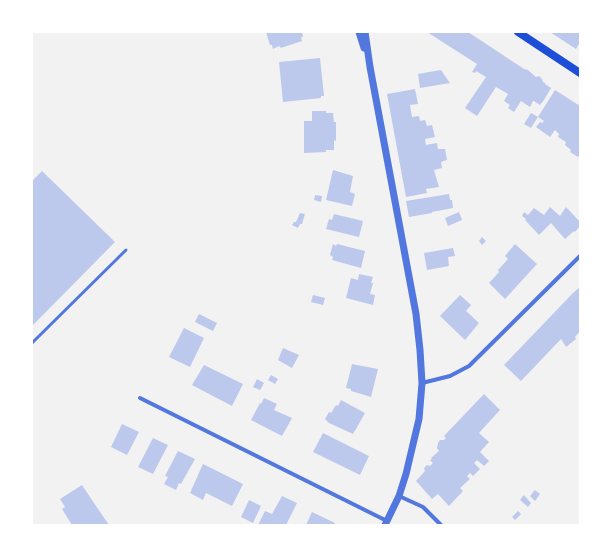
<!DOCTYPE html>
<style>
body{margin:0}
#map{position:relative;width:612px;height:557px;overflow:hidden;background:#f2f2f2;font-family:Raleway,sans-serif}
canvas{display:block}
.frame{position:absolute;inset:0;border:33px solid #fff;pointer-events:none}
</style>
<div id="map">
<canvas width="612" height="557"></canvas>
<div class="frame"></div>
</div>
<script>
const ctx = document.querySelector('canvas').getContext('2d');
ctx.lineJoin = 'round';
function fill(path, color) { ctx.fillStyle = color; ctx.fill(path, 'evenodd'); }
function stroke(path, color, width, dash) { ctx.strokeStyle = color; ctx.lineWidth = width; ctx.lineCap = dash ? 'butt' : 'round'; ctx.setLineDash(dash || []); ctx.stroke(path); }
fill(new Path2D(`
 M266,32h36l1,5h-2l1,4 -21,7 -2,-2 -6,3 -1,-4h-2z
 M427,32h41l56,37 4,1 8,7 3,-1 3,3 1,3 2,1v1l6,4 -7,12 -4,5 -6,-4h-1l-3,6 -9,-6 -7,11 -6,-4 2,-3 -6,-4 4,-7 -12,-7 -19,29 -12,-8 21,-31 -10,-6 -1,2 -3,-1 5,-8z
 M550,32h30v10l-4,7z
 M320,58l4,38h-3v2l-38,4 -4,-40z
 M441,70l9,13 -30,5 -2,-14z
 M415,89l3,15 -8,1 2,12 7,-1 1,5 5,-1 2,6 5,-1 3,12 -10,2 1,6 11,-2 1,6h7l2,11 -6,2 1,6 -8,2 5,17 -13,2 1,4 -21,4 -19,-103z
 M555,90l25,16v48l-2,3 -8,-5 1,-2 -6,-5 1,-3 -8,-5 1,-3 -4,-4 -5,7 -14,-10 4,-5 2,1 2,-2 -6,-4z
 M312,111h14v2h7l1,9h2v19l-2,-1v10h-8v2l-22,1v-32h8z
 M531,113l7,4 -7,11 -7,-4z
 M333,170l20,6 -3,16 5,2 -3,12 -26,-6z
 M42,171l73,71 -83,84v-145z
 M449,194l1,6h2l1,8 -21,4v1l-23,4 -3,-16z
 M315,195l7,1 -1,6 -7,-2z
 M550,207l10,9 6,-9 14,15v4l-5,6 -1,-1 -9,8 -14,-16 -12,12 -14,-15 1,-1 -4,-3 2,-4 4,3 6,-7 10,7z
 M459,212l3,8 -14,6 -3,-8z
 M300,213l5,1 -3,10h-2l-2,4 -6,-3 2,-3h2z
 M334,214l29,7 -4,16 -33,-8 3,-10 3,1z
 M482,237l4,4 -4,4 -3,-4z
 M333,244l3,2 1,-2 28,7 -4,17 -29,-8 1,-3 -3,-2z
 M515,244l22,20 -32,35 -16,-16 10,-11 -1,-2 10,-11 -3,-3z
 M453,248l2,8 -7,1 1,9 -22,4 -3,-17z
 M359,274l14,3 -2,6h2l-3,11 5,1 -2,10 -27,-7 5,-20 7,2z
 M580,287v44l-5,6 1,2 -10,8 -5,-8 -40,42 -17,-16 69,-72z
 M313,295l12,3 -2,7 -12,-3z
 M460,295l11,10 -5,6 13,12 -14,17 -25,-24z
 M199,314l18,9 -4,8 -18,-9z
 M184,328l20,10 -14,29 -21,-10z
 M283,348l16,7 -7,13 -14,-8z
 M352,364l5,1 21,4 -7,28 -20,-6v-2l-5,-1z
 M204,365l39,19 -11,22 -40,-21z
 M271,375l7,4 -3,5 -7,-4z
 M257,379l7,4 -4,7 -7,-3z
 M484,394l16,16 -21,23 10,9 -9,10 9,9 -5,5 -7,-6 -3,3 6,6 -7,7 -3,-3 -3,3 3,3 -10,9 3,3 -14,15 -11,-12 -6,5 -16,-18 9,-10 -1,-3 3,-3 3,1 3,-3 -3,-3 2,-1 -1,-1 8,-7 -2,-3 1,-5 2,-3h4l2,-2 -2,-2z
 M264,398l13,6 -3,6 18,8 -10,18 -31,-16 9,-17 1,1z
 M341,400l24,13 -9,16v1h-1l-2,4 -24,-11 -4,-4 4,-7 2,1 5,-8 2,1z
 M122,424l17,8 -12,23 -16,-8z
 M323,433l46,23 -9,19 -47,-23z
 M153,438l15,7 -15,29 -15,-7z
 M178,451l17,8 -14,25 -2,-1 -3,7 -12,-6 4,-7 -3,-1z
 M203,464l40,20 -11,22 -26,-13 -3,7 -13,-7z
 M82,485l12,18 15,22h-37l-10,-16 3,-2 -5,-8z
 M535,490l5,4 -5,7 -5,-5z
 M524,495l7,8 -3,4 -8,-7z
 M282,496l15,7 -11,22h-28l7,-14 7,3z
 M249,500l12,6 -8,17 -12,-6z
 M518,511l3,3 -6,6 -3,-3z
 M312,512l23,11 -1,2h-28z`), '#bdc9ec');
stroke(new Path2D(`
 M32,343l94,-93`), '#5277de', 3);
stroke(new Path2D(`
 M422,383l28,-7 19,-10 111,-110
 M140,398l247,123
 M399,496l24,11 18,18`), '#5277de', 4);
stroke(new Path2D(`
 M359,32l5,16
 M365,32l5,35 46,247 4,36 2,33 -3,36 -13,55 -7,22 -14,29`), '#5277de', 7);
stroke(new Path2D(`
 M518,32l62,41`), '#1d4ed8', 8);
</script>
